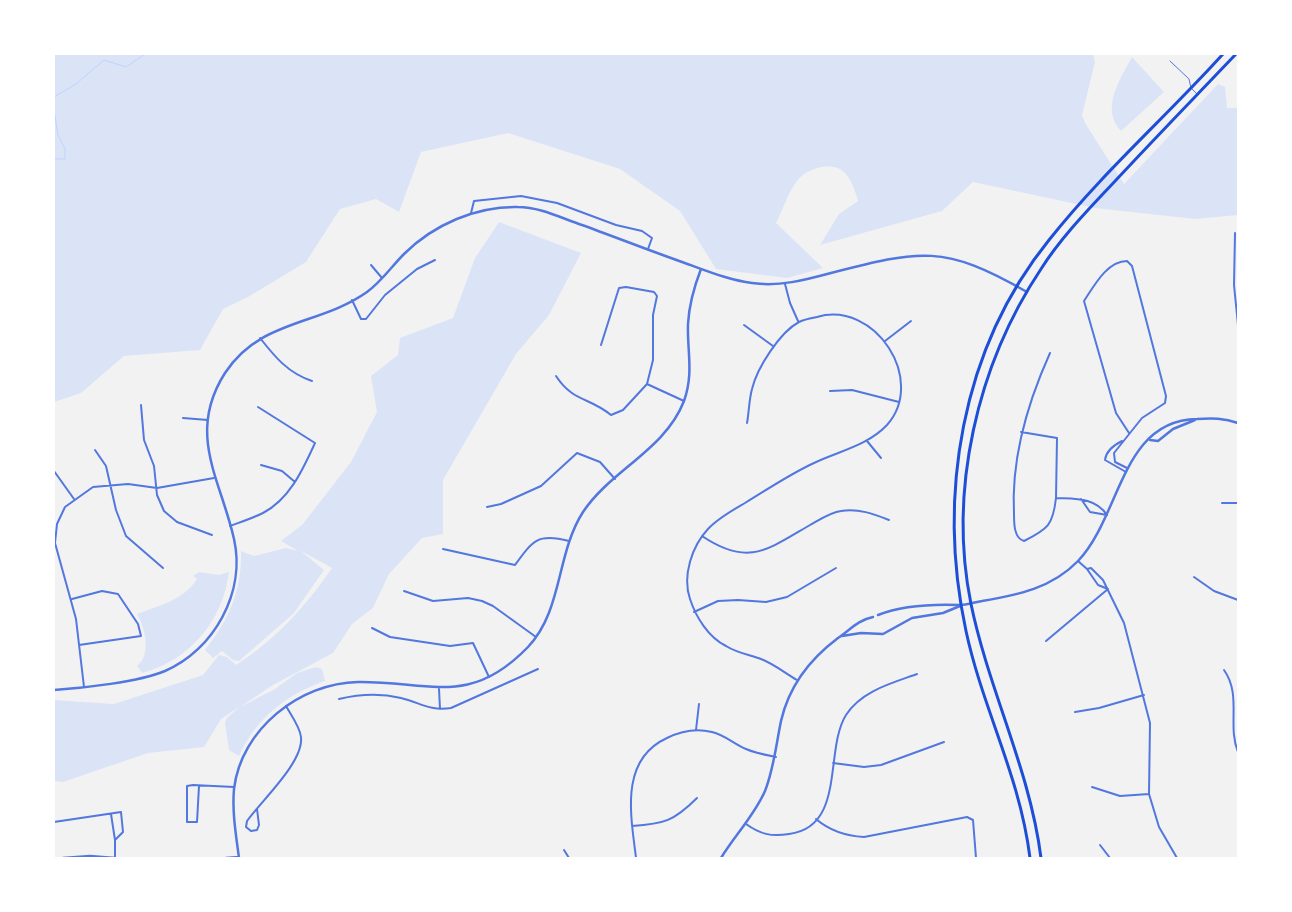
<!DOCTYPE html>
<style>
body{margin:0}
#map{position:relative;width:1292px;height:912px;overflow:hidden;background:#f2f2f2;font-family:Signika,sans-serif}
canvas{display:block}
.frame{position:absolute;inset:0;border:55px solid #fff;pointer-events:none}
</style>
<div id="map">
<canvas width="1292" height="912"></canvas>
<div class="frame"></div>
</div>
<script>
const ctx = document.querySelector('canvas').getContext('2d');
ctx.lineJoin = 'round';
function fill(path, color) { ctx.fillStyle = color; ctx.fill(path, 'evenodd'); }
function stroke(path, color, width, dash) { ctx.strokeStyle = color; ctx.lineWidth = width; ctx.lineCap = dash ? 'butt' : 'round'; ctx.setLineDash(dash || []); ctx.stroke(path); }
fill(new Path2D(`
 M54,54h1039l2,8 -13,53 3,8 39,61 94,-100 7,3 2,21h11v107l-43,4 -100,-11 -122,-26 -31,29 -122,34 19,-31 19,-13c-3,-10 -6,-20 -13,-28 -12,-13 -39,-5 -48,8 -9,12 -14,28 -21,42l47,45 -36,10 -71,-9 -36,-58 -60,-42 -112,-36 -87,19 -22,60 -23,-13 -36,10 -34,53 -58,35 -25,12 -23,41 -76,6 -43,37 -27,9z
 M1132,57l32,35 -43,39c-21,-22 -1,-52 11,-74z
 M499,222l82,31 -32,62 -33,39 -73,126v54l-21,4 -33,36 -16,34 -21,16 -19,29 -60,32 -33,22 35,-18 22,-16 19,-6 6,2 3,12c-38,13 -69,37 -86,75l-10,-6 -4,-27 2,-5 12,-11 -18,12 -17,28 -56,6 -85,29 -9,-1v-81l60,4 89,-29 16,-20 8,2 9,8c39,-25 70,-59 96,-97l-31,-17 23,19 -30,43 -55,48 -6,-1 -11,-9 -9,7 -8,-8c24,-30 37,-60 36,-99l13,5 32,-8 12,3 -17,-10 21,-16 49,-63 26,-50 -6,-36 27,-21 2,-17 53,-20 22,-60z
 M199,572l20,3 10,-3c-6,49 -39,88 -87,101l-5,-7c15,-12 8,-38 0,-52 21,-8 47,-14 60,-35l-4,-3z`), '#dbe4f7');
stroke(new Path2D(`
 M54,97l22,-13 28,-24 22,7 19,-13
 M54,110l4,25 7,14v10h-11`), '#bfd3fe', 1);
stroke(new Path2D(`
 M1170,61l19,18 2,9 6,6`), '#5277de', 1);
stroke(new Path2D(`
 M471,213l3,-12 47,-5 36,7 59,22 26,6 10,7 -4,11
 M1235,233l-1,52 4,40
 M371,265l11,13
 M785,284l5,19 8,18
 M352,300l9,19h5l19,-24 32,-26 18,-9
 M744,325l29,21
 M260,338c15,19 28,35 52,43
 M885,341l26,-20
 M601,345l18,-57 7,-1 28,5 3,4 -4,19v45l-6,24
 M1050,353c-23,51 -39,105 -36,161 0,10 0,24 10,27 24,-12 29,-16 32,-43 19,1 39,-1 51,17
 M556,376c17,26 33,21 55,39l12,-5 24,-26 37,17
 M830,391l22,-1 47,12
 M141,405l3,35 10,26 3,29 7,16 13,11 35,13
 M183,418l25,2
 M747,423c2,-11 2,-23 5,-34 5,-21 28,-57 47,-67 6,-3 13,-4 18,-5 58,-17 110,63 70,108 -20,21 -48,26 -73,38 -24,11 -46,26 -69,40 -12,7 -27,15 -37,26 -16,17 -26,47 -18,70 6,18 18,38 36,47 11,7 24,9 35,13 13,5 24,14 36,21
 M1021,432l36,6 -1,60
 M867,441l14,17
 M1122,441c-8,4 -16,10 -17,19l21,12
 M95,450l11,16 10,44 10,26 37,32
 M261,465l21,6 13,11
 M1127,468l-12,-6 -1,-9 28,-35 23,-15 1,-7 -34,-130 -5,-5c-20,0 -33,25 -43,40l32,112 13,20
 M54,471l20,28
 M1081,499l9,13 17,3
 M1222,503h16
 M487,507l14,-3 40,-18 36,-33 23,9 15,17
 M230,526c11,-4 23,-8 33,-13 27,-14 40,-44 52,-70l-57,-36
 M702,536c46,31 65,14 108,-11 9,-5 21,-13 31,-14 17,-3 33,3 48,9
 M443,549l72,16c18,-25 23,-32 54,-24
 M1078,561l9,8 4,-1 12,12 21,43 26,100 -1,71 10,33 18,31
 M1087,569l11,16 10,4
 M1194,577l20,14 24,9
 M404,591l29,10 35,-3 14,3 11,5 43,31
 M72,599l30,-8 16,3 20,30 3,12 -62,9
 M694,612l24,-11 20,-1 28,2 21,-5 49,-29
 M372,628l18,9 60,9 23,-3 16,34
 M1046,641l62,-52
 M1224,670c18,25 3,56 14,82
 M84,687l-8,-68 -21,-76 2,-19 8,-17 28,-20 35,-3 29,4 57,-10
 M439,689l1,20
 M339,699c21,-5 41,-6 62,-1 20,5 28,13 50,10l87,-39
 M1075,712l24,-4 45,-13
 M696,730l3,-26
 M833,763l31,4 17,-2 63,-23
 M199,786l-2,36h-10v-36l6,-1 41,2
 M1092,787l28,9 29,-2
 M257,809l2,16 -2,5 -6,1 -5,-4 1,-6c14,-20 57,-59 54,-84 -1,-10 -10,-22 -15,-31
 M111,814l4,26v18
 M816,819c14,12 30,17 48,18l103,-20 6,3 3,38
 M54,822l67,-10 2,20 -8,8
 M746,824c14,10 25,13 43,10 57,-7 35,-84 57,-119 15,-24 46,-32 71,-41
 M632,826c32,-2 42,-5 65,-28
 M1100,845l10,13
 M564,850l5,8
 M636,858c-5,-42 -17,-98 31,-120 14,-7 29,-10 45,-6 13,3 22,12 34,17 9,4 20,6 30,8`), '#5277de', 2);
stroke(new Path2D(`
 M1150,440l8,1 15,-12 22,-9
 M878,615c25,-10 56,-11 82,-10 7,0 15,-3 22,-4 36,-6 70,-13 96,-40 43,-45 43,-141 119,-142 15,-1 27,-1 41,4
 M842,636l19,-3 22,1 29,-16 31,-5 17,-7
 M54,690c29,-2 85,-8 111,-19 49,-21 81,-79 69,-132 -13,-59 -48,-105 -9,-166 35,-54 94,-47 142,-81 14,-10 25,-26 37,-38 29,-29 72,-48 114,-47 22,0 43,11 64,18 33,12 66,25 100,37 23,8 46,18 70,21 27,4 53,-3 79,-10 89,-23 113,-29 196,19
 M63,858l27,-2 25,2
 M226,858l13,-1
 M239,858c-3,-23 -7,-46 -5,-69 7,-60 66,-106 124,-107 71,-1 111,26 170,-35 35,-37 28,-93 55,-135 28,-42 82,-62 101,-111 10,-28 3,-50 4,-77 1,-19 6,-37 13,-55
 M721,858c14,-23 33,-42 44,-67 9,-23 11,-46 16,-70 8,-35 29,-62 57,-83 12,-8 20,-18 35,-21`), '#5277de', 2.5);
stroke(new Path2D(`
 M1030,858c-10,-82 -47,-148 -64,-227 -29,-135 -5,-282 83,-391 53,-67 117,-123 174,-186
 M1041,858c-11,-88 -52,-167 -70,-254 -23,-113 6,-239 70,-335 21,-33 49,-61 76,-90 39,-42 79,-83 119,-125`), '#1d4ed8', 3);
</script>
